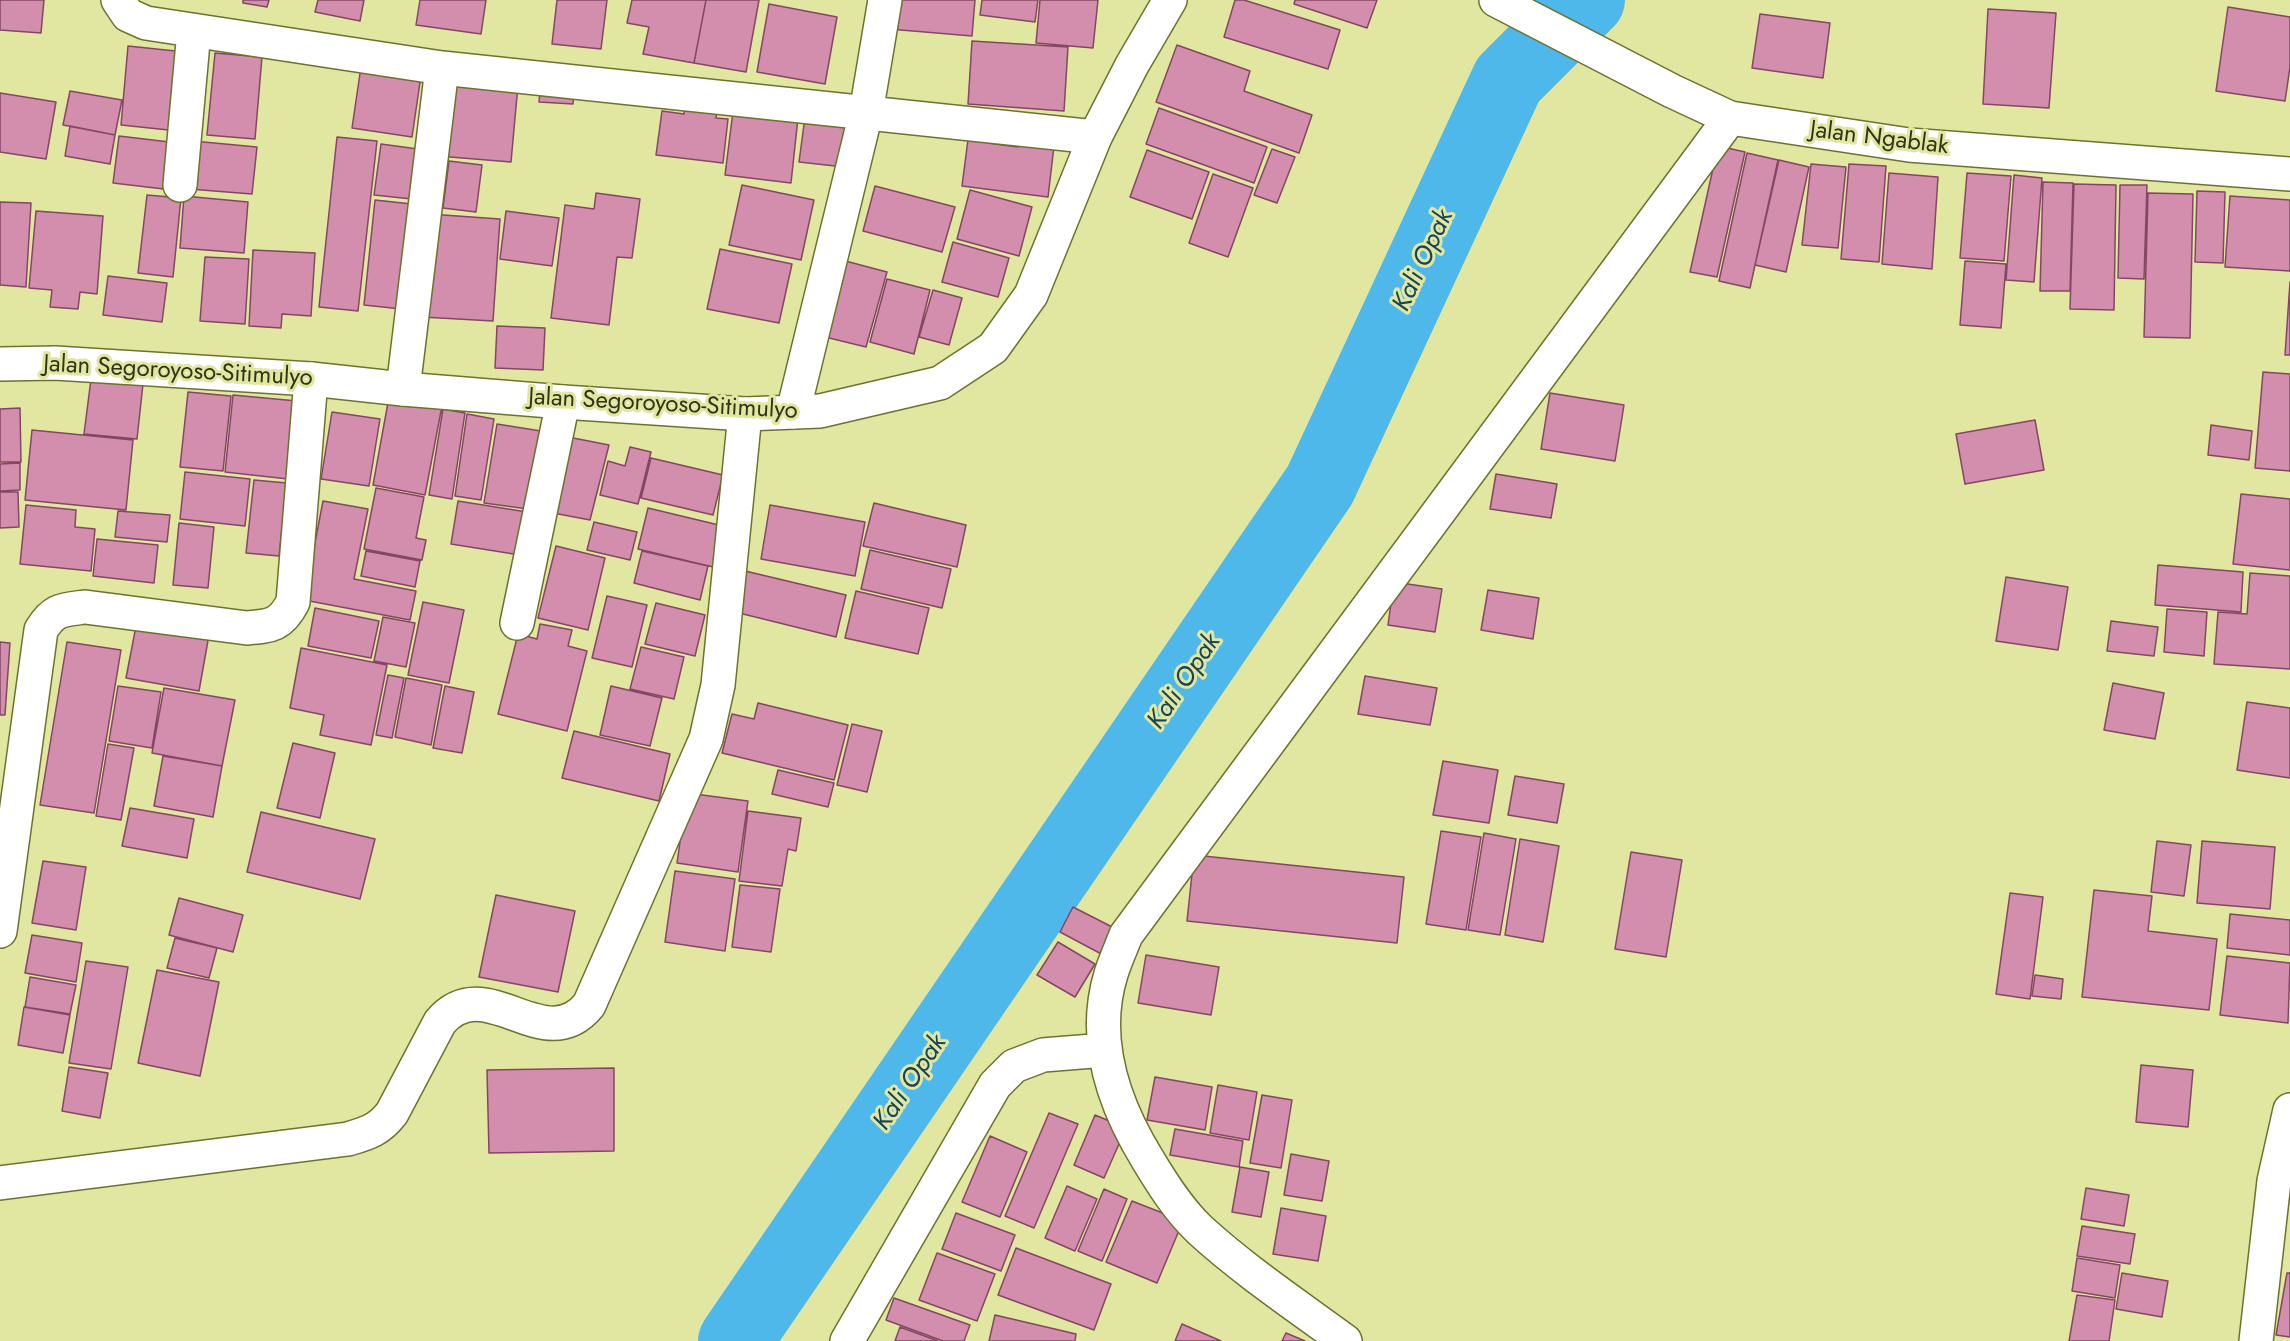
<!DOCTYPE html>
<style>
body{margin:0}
canvas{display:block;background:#e1e7a1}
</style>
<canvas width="2290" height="1341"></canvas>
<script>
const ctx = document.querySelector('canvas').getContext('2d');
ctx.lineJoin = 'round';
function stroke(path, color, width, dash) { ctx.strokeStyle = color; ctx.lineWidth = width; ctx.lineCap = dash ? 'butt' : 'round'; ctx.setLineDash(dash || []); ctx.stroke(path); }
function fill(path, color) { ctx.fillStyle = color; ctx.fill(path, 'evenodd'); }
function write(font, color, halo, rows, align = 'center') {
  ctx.font = font + ' Jost,sans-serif'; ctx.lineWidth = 6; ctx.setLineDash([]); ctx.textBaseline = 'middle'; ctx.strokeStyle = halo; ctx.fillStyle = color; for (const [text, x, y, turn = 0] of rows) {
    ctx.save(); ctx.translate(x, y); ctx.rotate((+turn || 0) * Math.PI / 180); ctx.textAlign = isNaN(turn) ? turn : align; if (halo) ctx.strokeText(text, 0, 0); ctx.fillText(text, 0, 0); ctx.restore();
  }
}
stroke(new Path2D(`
 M735,1341l585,-856 188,-405 80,-80`), '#4fb8ea', 74);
const building = new Path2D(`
 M0,0h44l-3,33 -41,-3z
 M243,0h26l-2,7 -24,-4z
 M318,0h46l-4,21 -45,-9z
 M420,0h66l-5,34 -65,-9z
 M557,0h50l-6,49 -49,-5z
 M632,0h74l-12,63 -51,-9 6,-27 -22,-4z
 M706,0h53l-13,72 -52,-9z
 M891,0h84l-3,36 -83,-7z
 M982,0h56l-3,22 -55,-7z
 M1040,0h58l-5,48 -57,-5z
 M1235,0h9l96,30 -12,39 -104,-32z
 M1295,0h82l-10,28 -73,-24z
 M769,4l68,13 -12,67 -68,-12z
 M2228,7l62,10v50l-5,34 -69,-10z
 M1988,9l68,4 -7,95 -66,-4z
 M1760,14l70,9 -7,55 -71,-10z
 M972,41l96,6 -4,64 -96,-7z
 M1177,45l73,26 -6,20 68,24 -13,38 -143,-51z
 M128,46l57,6 -7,79 -57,-6z
 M215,53l47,4 -7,82 -48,-4z
 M362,60l60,9 -10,68 -60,-9z
 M445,79l73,6 -7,77 -73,-6z
 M541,79l34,3 -2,22 -34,-2z
 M70,91l52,9 -7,35 -52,-10z
 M0,93l56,9 -10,57 -46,-7z
 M686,97l32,4 -2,17 12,1 -5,44 -67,-8 6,-44 22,3z
 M1159,108l108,39 -13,36 -108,-39z
 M733,111l65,7 -7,65 -66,-8z
 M805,117l45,5 -6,45 -45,-5z
 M970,124l20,2 -2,17 30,4 2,-13 35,4 -7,59 -86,-11z
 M70,126l45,9 -5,29 -45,-8z
 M119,136l59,7 -6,47 -59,-7z
 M337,137l40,4 -19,170 -39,-4z
 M193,141l64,6 -5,47 -63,-5z
 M381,144l37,5 -6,50 -38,-4z
 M1718,146l27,6 -28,125 -27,-5z
 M1272,149l23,8 -18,46 -23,-8z
 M1147,150l62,22 -17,47 -62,-22z
 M1747,153l31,7 -28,128 -31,-7z
 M1779,160l30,7 -23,105 -31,-7z
 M449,161l33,4 -6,47 -33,-4z
 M1811,164l35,3 -8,81 -36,-3z
 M1849,164l37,2 -7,96 -38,-3z
 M1889,173l49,4 -6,92 -50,-5z
 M1967,173l44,3 -7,85 -44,-3z
 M1213,174l40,14 -25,69 -39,-14z
 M2014,175l28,3 -8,104 -28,-2z
 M2043,182l30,1 -3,108h-30z
 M2074,184l42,1 -2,125 -44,-1z
 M742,185l72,15 -13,60 -72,-15z
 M2120,185h27l-3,94 -26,-1z
 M875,186l80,21 -13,45 -79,-21z
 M970,190l62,17 -13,49 -62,-17z
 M2197,191l28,1 -2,71 -28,-1z
 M596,193l44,6 -8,59 -15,-1 -8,68 -58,-7 14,-113 29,4z
 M2148,193l45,1 -3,144 -46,-1z
 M147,195l34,3 -8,79 -35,-4z
 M184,196l64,6 -4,51 -64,-5z
 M2230,196l60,4v71l-65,-4z
 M375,200l37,4 -11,105 -37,-4z
 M0,202l31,1 -5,84 -26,-2z
 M36,211l67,5 -6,78 -17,-2 -2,17 -28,-2 2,-17 -23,-2z
 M506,211l53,7 -7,48 -52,-7z
 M429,214l71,5 -7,102 -71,-4z
 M953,242l56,16 -11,39 -56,-15z
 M720,249l72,15 -13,59 -72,-14z
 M253,250l62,3 -4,63 -29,-2 -1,14 -32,-2z
 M205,257l44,2 -4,65 -45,-3z
 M838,259l49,13 -21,75 -49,-12z
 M1965,261l41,3 -5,64 -41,-3z
 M108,276l59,7 -5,39 -59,-7z
 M887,279l43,11 -16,64 -44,-12z
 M2290,282v73h-5z
 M933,290l29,8 -13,47 -30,-8z
 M497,326l48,2 -2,42 -48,-2z
 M2263,372l27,2v97l-35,-3z
 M91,379l52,5 -6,55 -53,-5z
 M188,392l43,4 -8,75 -43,-4z
 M1550,393l74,12 -9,56 -74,-12z
 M233,395l64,6 -9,78 -63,-7z
 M389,397l53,9 -17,89 -52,-10z
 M20,408l1,54h-21v-53z
 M443,409l22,4 -13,86 -23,-4z
 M332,412l48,7 -11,67 -48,-7z
 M467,414l27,5 -13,81 -26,-4z
 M2035,420l9,50 -79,14 -9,-50z
 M497,424l44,7 -13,78 -44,-6z
 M2211,425l41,6 -3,29 -41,-5z
 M32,430l101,10 -7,70 -101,-10z
 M563,436l46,9 -19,75 -42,-8z
 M630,447l21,5 -13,52 -38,-9 8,-34 17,5z
 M651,458l72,17 -10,40 -72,-17z
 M20,463v27l-20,1v-27z
 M185,472l65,7 -5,47 -65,-7z
 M1496,474l61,10 -6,34 -61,-9z
 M254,480l33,3 -8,73 -33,-3z
 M376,488l48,9 -8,41 10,2 -4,20 -58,-11z
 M0,492h18l1,35 -19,1z
 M2241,494l49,5v71l-57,-6z
 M323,501l45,8 -14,70 62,12 -6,29 -106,-20z
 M458,501l69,11 -7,43 -69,-11z
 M874,503l92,22 -9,42 -94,-21z
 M26,505l50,5 -1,17 20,2 -4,42 -71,-7z
 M770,505l95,17 -10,54 -94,-17z
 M648,508l75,18 -10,41 -75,-18z
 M118,511l52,4 -3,27 -52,-5z
 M594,522l43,10 -7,28 -43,-10z
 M179,523l35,4 -6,61 -35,-3z
 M97,539l61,6 -4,38 -61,-7z
 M556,546l49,12 -17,72 -50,-12z
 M870,550l81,19 -9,39 -81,-19z
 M366,551l54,10 -5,26 -54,-11z
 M642,551l66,15 -8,34 -66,-17z
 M2158,565l85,7 -2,40 -86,-7z
 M741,570l105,25 -10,42 -105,-26z
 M2250,573l40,3v93l-76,-5 4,-52 29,2z
 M2006,577l62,10 -10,63 -62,-9z
 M1394,582l48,7 -7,43 -47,-7z
 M1488,590l51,8 -6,41 -52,-9z
 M856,591l73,17 -11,46 -73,-16z
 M607,596l40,9 -15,62 -40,-9z
 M423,602l41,8 -15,73 -41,-8z
 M656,603l49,12 -10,41 -50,-12z
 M315,608l64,13 -8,37 -63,-12z
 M2167,609l40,3 -3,44 -40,-4z
 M383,617l32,6 -9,44 -32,-6z
 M137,621l72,14 -10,56 -73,-13z
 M2111,621l47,6 -4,29 -47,-5z
 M540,624l32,6 -4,16 19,5 -20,80 -69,-17 20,-80 19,5z
 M0,642l10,1 -5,72h-5z
 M67,642l54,8 -27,163 -54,-8z
 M641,647l43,10 -10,42 -44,-10z
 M301,648l86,17 -16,80 -51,-10 4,-20 -34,-7z
 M388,675l16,3 -12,60 -16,-3z
 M1365,676l72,12 -7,37 -72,-11z
 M406,678l36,7 -11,60 -36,-8z
 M2113,683l51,10 -9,46 -51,-9z
 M118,686l43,6 -9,56 -43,-7z
 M445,686l29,6 -12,61 -29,-5z
 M611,686l51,12 -12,48 -50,-11z
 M164,688l71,12 -13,66 -70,-13z
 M2247,702l43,6v70l-53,-8z
 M758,703l90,22 -14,55 -112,-27 10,-39 22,5z
 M852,724l30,7 -15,61 -30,-7z
 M574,731l96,23 -11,47 -97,-23z
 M293,743l42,10 -15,65 -43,-10z
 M108,744l26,4 -13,72 -25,-4z
 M163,756l59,10 -9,51 -59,-11z
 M1443,761l55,9 -9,53 -56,-8z
 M778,770l56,13 -6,24 -56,-13z
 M1515,776l49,8 -7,39 -49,-8z
 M687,793l61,8 -10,71 -61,-9z
 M130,808l64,11 -7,39 -65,-12z
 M748,811l53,7 -5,33 -8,-2 -6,37 -43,-5z
 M261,812l114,27 -15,60 -113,-27z
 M1441,831l40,6 -15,93 -40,-6z
 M1484,833l32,6 -16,96 -32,-5z
 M1520,839l39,7 -16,96 -38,-7z
 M2157,841l34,4 -7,51 -33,-4z
 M2202,841l73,6 -5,62 -73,-6z
 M1631,852l51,8 -16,97 -51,-8z
 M1194,855l210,22 -7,66 -210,-22z
 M43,861l43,6 -10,63 -44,-7z
 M675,871l60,8 -10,72 -60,-9z
 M740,885l40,4 -9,63 -39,-5z
 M2094,890l58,6 -4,35 69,8 -8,71 -127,-13z
 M2010,893l33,4 -13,102 -34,-5z
 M496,895l79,16 -17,81 -79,-15z
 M179,898l64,17 -10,37 -64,-17z
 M1073,907l47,24 -13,26 -47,-25z
 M2230,914l60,6v35l-63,-7z
 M32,935l50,8 -6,39 -51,-9z
 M175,938l42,10 -8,30 -42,-10z
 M1058,942l37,22 -20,33 -38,-22z
 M1146,955l73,12 -8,48 -73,-12z
 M2227,956l63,7 -2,60 -68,-8z
 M86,961l42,6 -17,102 -42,-6z
 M157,970l62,12 -19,94 -62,-13z
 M2035,975l28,4 -2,20 -29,-3z
 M30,977l46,8 -6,29 -45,-7z
 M24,1007l46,8 -7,38 -45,-8z
 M2141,1065l52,5 -5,57 -52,-5z
 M69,1067l39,6 -8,45 -38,-7z
 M614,1068v83l-125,2 -2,-83z
 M1155,1077l57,10 -7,43 -58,-10z
 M1218,1085l39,7 -8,48 -39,-7z
 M1262,1095l30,5 -11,68 -31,-5z
 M1049,1113l29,11 -44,104 -29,-12z
 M1095,1115l31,13 -22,50 -30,-13z
 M1175,1129l68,12 -4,26 -69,-12z
 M990,1136l37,16 -27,65 -38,-15z
 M1291,1154l38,7 -7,40 -38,-6z
 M1240,1167l29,5 -8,45 -29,-5z
 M1067,1186l30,13 -22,52 -30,-13z
 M2086,1188l43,7 -5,31 -43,-7z
 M1104,1189l23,10 -25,62 -24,-10z
 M1132,1201l51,20 -26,62 -51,-21z
 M1281,1208l45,8 -8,45 -45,-7z
 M956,1213l59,22 -14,36 -59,-22z
 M2082,1226l53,8 -5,30 -53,-8z
 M1016,1248l95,36 -17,46 -96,-35z
 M937,1253l58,21 -18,47 -58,-21z
 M2077,1258l43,7 -5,33 -43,-7z
 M2122,1273l46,8 -6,36 -46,-8z
 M2287,1273h3v64l-14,-2z
 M2077,1295l38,5 -6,41h-40z
 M894,1298l76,27 -6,16h-21l-57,-21z
 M995,1315l81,19 -1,7h-86z
 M1182,1324l39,17h-46z
 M900,1327l38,14h-43z
 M1286,1333l19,8h-23z`);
fill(building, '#d28eac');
stroke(building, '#844763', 1.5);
const minor = new Path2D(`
 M118,0l10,15 18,8 296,45 653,69
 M180,185l14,-154
 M403,389l39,-321
 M793,412l73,-299 19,-113
 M517,623l46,-221
 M0,931l41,-301c13,-21 21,-20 44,-23l162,21c25,-2 34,-3 46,-26l18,-223
 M0,1183l348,-44c20,-6 31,-9 44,-26l48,-91c46,-54 104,38 149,-17l117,-266 12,-54 27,-271
 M847,1341l148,-256 19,-19 29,-11 62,-5
 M1345,1341c-49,-36 -100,-70 -145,-111 -21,-20 -37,-45 -52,-70 -34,-55 -57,-121 -37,-186 4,-13 10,-26 15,-39l604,-817
 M2256,1341l18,-160 16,-71`);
const tertiary = new Path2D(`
 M1496,0l176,91 58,27 179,27 381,29`);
const secondary = new Path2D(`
 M0,364l55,-1 256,16 92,10 160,13 182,12 75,-3 120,-28 53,-35 38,-53 64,-158 37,-72 38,-65`);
stroke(minor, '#6e722f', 36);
stroke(tertiary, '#6e722f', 36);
stroke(secondary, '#6e722f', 36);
stroke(minor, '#fff', 33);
stroke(tertiary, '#fff', 33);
stroke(secondary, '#fff', 33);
write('24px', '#313316', '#e1e7a1', [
 ["Jalan Ngablak",1879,139,7],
 ["Jalan Segoroyoso-Sitimulyo",178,372,3],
 ["Jalan Segoroyoso-Sitimulyo",663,405,3]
]);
write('italic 26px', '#174358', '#e1e7a1', [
 ["Kali Opak",1424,261,-65],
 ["Kali Opak",1185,682,-56],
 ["Kali Opak",911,1083,-56]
]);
</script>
